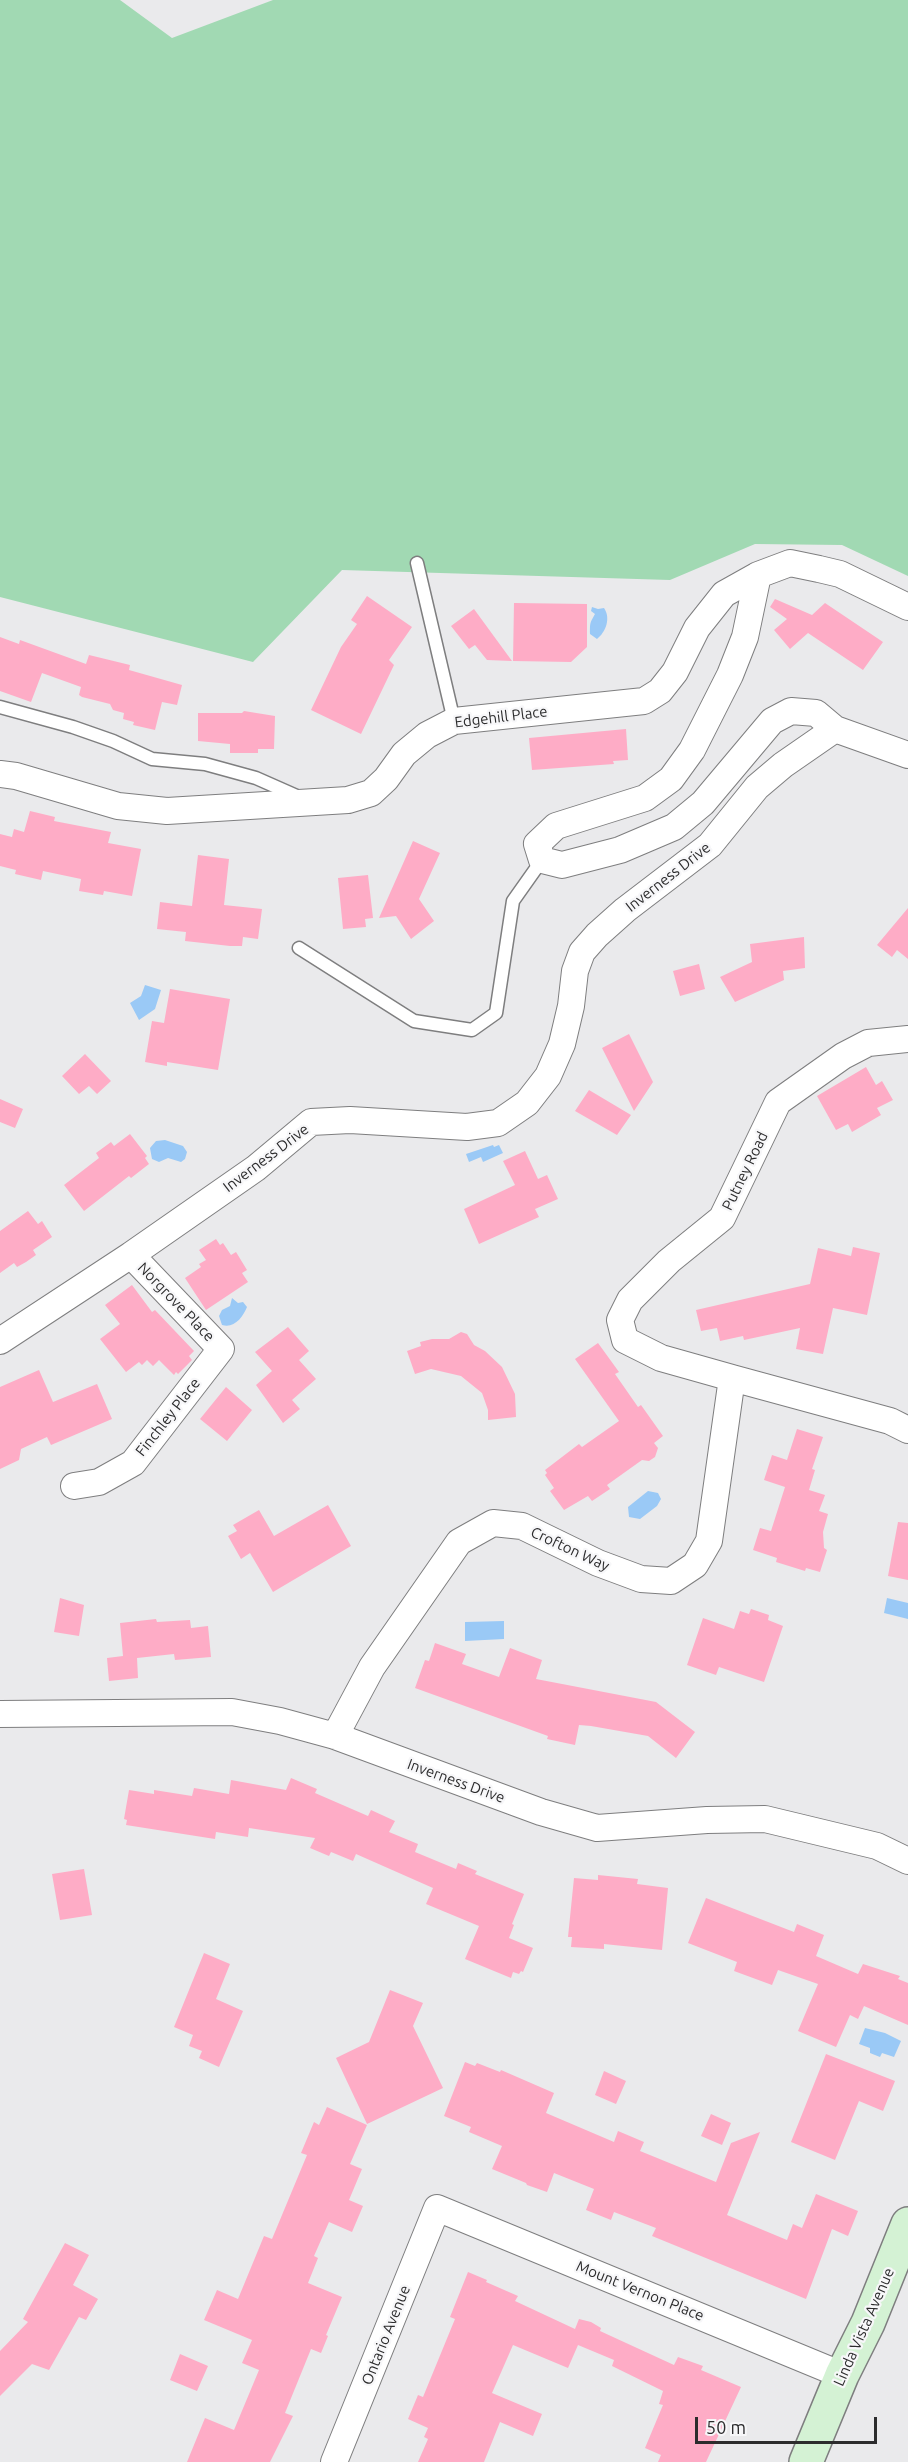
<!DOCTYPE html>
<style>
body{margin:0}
#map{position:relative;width:908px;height:2462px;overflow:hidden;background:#eaeaec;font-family:Ubuntu,sans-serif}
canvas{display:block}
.scale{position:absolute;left:695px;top:2417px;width:182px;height:27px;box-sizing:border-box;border:3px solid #2c2c2d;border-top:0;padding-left:8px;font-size:18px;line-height:21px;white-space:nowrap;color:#2c2c2d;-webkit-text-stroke:4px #f7f7f9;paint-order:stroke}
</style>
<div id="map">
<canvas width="908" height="2462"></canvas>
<div class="scale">50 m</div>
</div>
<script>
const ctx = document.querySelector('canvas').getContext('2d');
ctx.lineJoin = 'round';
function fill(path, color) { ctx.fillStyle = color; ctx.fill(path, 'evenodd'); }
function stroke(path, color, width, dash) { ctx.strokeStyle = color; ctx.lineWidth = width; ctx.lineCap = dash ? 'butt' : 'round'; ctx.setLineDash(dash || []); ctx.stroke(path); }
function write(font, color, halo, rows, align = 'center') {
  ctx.font = font + ' Ubuntu,sans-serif'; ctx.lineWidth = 4.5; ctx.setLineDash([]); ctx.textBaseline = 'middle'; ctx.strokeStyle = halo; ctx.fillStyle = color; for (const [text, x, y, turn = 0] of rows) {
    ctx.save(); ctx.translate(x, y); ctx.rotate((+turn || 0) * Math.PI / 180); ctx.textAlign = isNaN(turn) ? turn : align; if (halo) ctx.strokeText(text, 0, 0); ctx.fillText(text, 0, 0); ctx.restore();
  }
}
fill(new Path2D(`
 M0,0h120l52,38 101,-38h635v576l-66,-31 -87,-1 -85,36 -328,-10 -89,92 -253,-65z`), '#a1d9b3');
fill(new Path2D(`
 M592,607l6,2 6,-1c7,10 2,24 -7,31l-7,-5c0,-12 0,-11 5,-20l-4,-3z
 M145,985l16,5 -6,19 -16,11 -9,-17 11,-7z
 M165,1140l18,6 4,6 -2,7 -4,3 -13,-4 -9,4 -7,-3 -2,-11 6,-7z
 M493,1145l1,2 5,-2 4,8 -20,9 -2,-5 -12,5 -3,-8z
 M232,1298l6,5 5,-1 4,5c-4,10 -13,22 -25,18l-3,-9 3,-6 8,-4z
 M648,1491l10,2 3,6 -4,7 -17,13 -11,-2 -1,-10z
 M887,1598l21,5v16l-24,-6z
 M504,1621v18l-39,2v-19z
 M865,2028l20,5 16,8 -7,16 -12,-4 -2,4 -10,-4v-5l-11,-4z`), '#9ac9f6');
fill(new Path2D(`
 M367,596l45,31 -23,33 5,5 -33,69 -50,-24 30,-63 16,-23 -6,-4z
 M775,599l37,16 13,-12 58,39 -20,28 -55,-37 -18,16 -16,-19 13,-11 -17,-12z
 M514,603l73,1v43l-16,15 -58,-1z
 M474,609l38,52 -25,-1 -12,-15 -6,4 -18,-23z
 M0,637l19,7 1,-4 66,24 3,-9 41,10 -1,5 53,15 -5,20 -15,-3 -7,28 -22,-5 1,-3 -11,-3 1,-6 -11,-3 -3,-6 -28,-7 -3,-2 2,-8 -39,-14 -11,29 -31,-11z
 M244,711l31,5 -1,33h-16v4h-28v-9l-32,-3v-28h44z
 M626,729l2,31 -15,1 1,3 -82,6 -3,-32z
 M30,811l25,6 -1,4 57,11 -3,11 33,6 -9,47 -28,-5 -1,4 -24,-4 2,-12 -38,-8 -2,9 -26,-6 1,-4 -16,-4v-32l12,3 2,-8 10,3z
 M413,841l27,12 -21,46 15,22 -23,18 -15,-23 -17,2z
 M198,855l31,4 -5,46 38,4 -4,30 -15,-2 -1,9h-12l-45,-5 1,-9 -29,-3 3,-27 32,4z
 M368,875l5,43 -8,1 1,8 -23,2 -5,-51z
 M908,908v51l-11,-9 -5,7 -15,-12z
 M804,937l1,31 -22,3 1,9 -49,22 -15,-25 32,-15 -2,-18z
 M699,964l6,25 -25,7 -7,-25z
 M170,989l60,10 -12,71 -51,-8v4l-22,-4 7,-41 12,2z
 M629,1034l24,48 -19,29 -32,-63z
 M85,1054l26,27 -14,13 -8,-8 -10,8 -17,-18z
 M866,1067l10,18 6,-4 11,19 -16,8 4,7 -29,17 -4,-8 -12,6 -19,-34z
 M589,1090l42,25 -14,20 -42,-24z
 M0,1099l23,10 -8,19 -15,-6z
 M130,1134l17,22 -2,2 4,6 -18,14 -2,-2 -45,35 -20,-26 35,-27 -3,-5 15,-11 3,4z
 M525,1151l13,28 9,-4 11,24 -23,10 4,8 -60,27 -15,-35 51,-24 -12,-24z
 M28,1211l10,13 4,-3 10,16 -19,13 3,5 -10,7 -9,5 -3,-4 -14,10v-42z
 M216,1239l4,6 3,-2 8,12 5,-3 11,18 -5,3 6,9 -42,28 -21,-32 16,-11 -2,-3 7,-4 -7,-10z
 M853,1247l27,6 -13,62 -34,-7 -10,46 -27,-5 4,-21 -56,12 -1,-4 -23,5 -3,-13 -16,3 -5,-21 114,-26 8,-36 33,8z
 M132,1285l20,27 3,-2 39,41 -5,5 3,4 -14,14 -2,-2 -2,3 -15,-15 -6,6 -6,-6 -5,5 -3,-3 -13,10 -26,-33 20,-15 -15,-19z
 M288,1327l21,24 -10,9 17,19 -24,21 8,9 -17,14 -27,-38 16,-14 -17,-19z
 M461,1332l6,2 7,11 11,6 17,16 13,27 1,23 -28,3v-10l-6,-17 -21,-17 -30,-7 -16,5 -8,-23 14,-5 -1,-4 12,-3h17z
 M598,1343l21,29 -4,2 23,33 3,-2 22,31 -9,7 4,5 -3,9 -6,4 -7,-1 -35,25 3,4 -18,12 -4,-5 -24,14 -14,-19 4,-3 -9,-13 2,-2 -2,-3 34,-26 3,3 37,-26 -44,-62z
 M39,1370l14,32 44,-18 15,35 -61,26 -4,-8 -26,12 -2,11 -19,9v-82z
 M226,1387l26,23 -25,31 -27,-22z
 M797,1429l26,8 -11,32 3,1 -6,20 16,5 -6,16 9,3 -5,18 1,16 3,2 -7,22 -14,-4 -1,3 -29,-9 1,-4 -24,-8 7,-22 11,3 14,-44 -21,-7 8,-25 15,5z
 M328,1505l23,41 -78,46 -23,-39 -9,6 -13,-23 9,-5 -4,-6 26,-15 15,26z
 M898,1522l10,1v57l-20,-4z
 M60,1598l24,7 -5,31 -25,-4z
 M751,1609l18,6 -1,5 15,6 -19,56 -45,-15 -3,8 -29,-10 16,-47 31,11 6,-18 9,3z
 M156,1619l1,3 33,-2 1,8 17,-2 3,31 -36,3 -1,-6 -37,4 1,20 -29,3 -2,-23 16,-2 -3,-33z
 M435,1643l31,11 -4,10 37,13 11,-29 32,12 -6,19 120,23 39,30 -19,26 -28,-22 -57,-10 -12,-1 -4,20 -28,-6 1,-3 -133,-48 10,-28 4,1z
 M291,1778l26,11 -2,4 53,23 3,-6 24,11 -6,11 29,12 -3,8 41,17 2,-6 19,8 -2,3 49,20 -12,30 2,1 -5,13 24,10 -10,24 -2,-1 -2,3 -6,-2 -2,6 -46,-19 14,-33 -53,-22 7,-16 -77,-34 -3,7 -22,-9 -2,4 -19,-8 5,-10 -66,-10 -1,9 -32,-5 -1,7 -89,-14 1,-5 -3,-1 5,-29 25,4v-4l38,6 2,-8 35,6 2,-14 55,10z
 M84,1869l8,46 -32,5 -8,-46z
 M598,1875l40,4 -1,5 31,4 -6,62 -58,-6v5l-33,-2 1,-10h-4l6,-59 24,2z
 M706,1898l88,34 3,-8 27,11 -8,21 42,18 5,-10 37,12 -2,3 10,4v42l-44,-19 -6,13 -8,-4 -14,32 -38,-16 20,-47 -40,-14 -6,15 -38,-14 3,-9 -49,-19z
 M204,1953l26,11 -14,35 27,12 -24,56 -20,-9 3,-7 -13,-5 4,-11 -19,-8z
 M390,1990l33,13 -10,23 30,62 -76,36 -31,-66 33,-16z
 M826,2054l69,27 -12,30 -24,-10 -24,59 -44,-18z
 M465,2062l10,4 2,-3 23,9 1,-2 53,23 -8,20 68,29 4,-11 26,11 -4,9 76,31 15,-39 29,-11 -33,83 60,25 6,-16 9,4 14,-34 42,17 -10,25 -16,-7 -26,70 -154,-63 4,-8 -42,-16 -3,8 -25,-10 8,-21 -40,-16 -7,19 -20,-7 -1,-2 -34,-14 10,-23 -33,-14 2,-5 -27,-11z
 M604,2071l22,10 -10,23 -21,-9z
 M327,2107l40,18 -17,39 12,5 -13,31 14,6 -11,26 -23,-10 -15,34 4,2 -10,25 34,14 -16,38 2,1 -7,17 -10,-4 -26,64 8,3 -23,46h-83l18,-44 29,12 25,-60 -17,-7 10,-23 -48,-20 13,-30 21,9 26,-63 8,3 35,-84 -6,-2 13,-31 5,3z
 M711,2114l20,9 -9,22 -21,-9z
 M65,2243l24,12 -16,30 25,14 -12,21 -7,-3 -30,53 -17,-6 -32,32v-45l28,-29 -5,-3z
 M468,2272l19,8 -1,2 32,14 -3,5 60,28 4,-10 12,3 10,6 -1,3 74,34 4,-8 25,9 -2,4 40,17 -35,75h-48l3,-7 -16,-7 18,-43 -4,-1 4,-13 -51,-25 2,-6 -36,-15 -10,23 -55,-23 -21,48 50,21 -9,22 -33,-14 -16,40h-66l10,-23 -4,-2 4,-9 -20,-9 10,-24 5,2 32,-78 -5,-2z
 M180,2354l28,12 -11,25 -27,-11z`), '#feacc6');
const service = new Path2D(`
 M417,563l37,158
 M0,707l73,20 40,14 39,18 53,5 51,14 43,19
 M299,948l115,73 58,9 24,-17 17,-112 29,-41`);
const minor = new Path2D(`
 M835,729l73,26
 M0,774l16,2 102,30 49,5 181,-11 23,-7 15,-14 18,-25 23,-19 27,-14 190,-20 16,-10 15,-19 22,-44 27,-34 34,-19
 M0,1341l131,-86 125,-87 55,-46 39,-2 117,7 31,-4 29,-20 21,-27 14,-32 9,-38 4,-35 7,-19 15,-17 28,-25 85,-65 47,-58 26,-22 52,-36 -19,-16 -25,-2 -19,10 -69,82 -29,24 -54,23 -58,15 -20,-5 -5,-16 19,-18 89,-28 26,-19 21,-29 38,-75 15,-38 13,-62 32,-12 29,6 21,5 68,33
 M732,1378l158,43 18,9
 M74,1486l25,-4 34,-19 88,-114 -90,-94
 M0,1714l232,-2 48,9 55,15 206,76 56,16 110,-8 58,-1 112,27 31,15
 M335,1736l37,-69 87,-125 34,-19 29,3 76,37 43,16 30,2 24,-16 14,-24 23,-163 -71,-20 -36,-18 -5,-20 10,-20 39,-39 53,-43 56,-116 65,-46 25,-13 40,-4
 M334,2462l103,-254 405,167`);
const secondary = new Path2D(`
 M806,2462l36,-87 26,-52 40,-99`);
stroke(service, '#7e7e7f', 15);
stroke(minor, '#7e7e7f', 28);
stroke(secondary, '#7e7e7f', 36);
stroke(service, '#fff', 12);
stroke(minor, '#fff', 26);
stroke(secondary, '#d4f2d4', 33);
write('15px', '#2c2c2d', '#f7f7f9', [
 ["Edgehill Place",501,717,-7],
 ["Inverness Drive",668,877,-38],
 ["Inverness Drive",266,1158,-37],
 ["Putney Road",745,1171,-64],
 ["Norgrove Place",176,1302,46],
 ["Finchley Place",168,1417,-52],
 ["Crofton Way",570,1549,25],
 ["Inverness Drive",456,1781,20],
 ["Mount Vernon Place",640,2291,22],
 ["Linda Vista Avenue",864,2327,-66],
 ["Ontario Avenue",386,2335,-68]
]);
</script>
